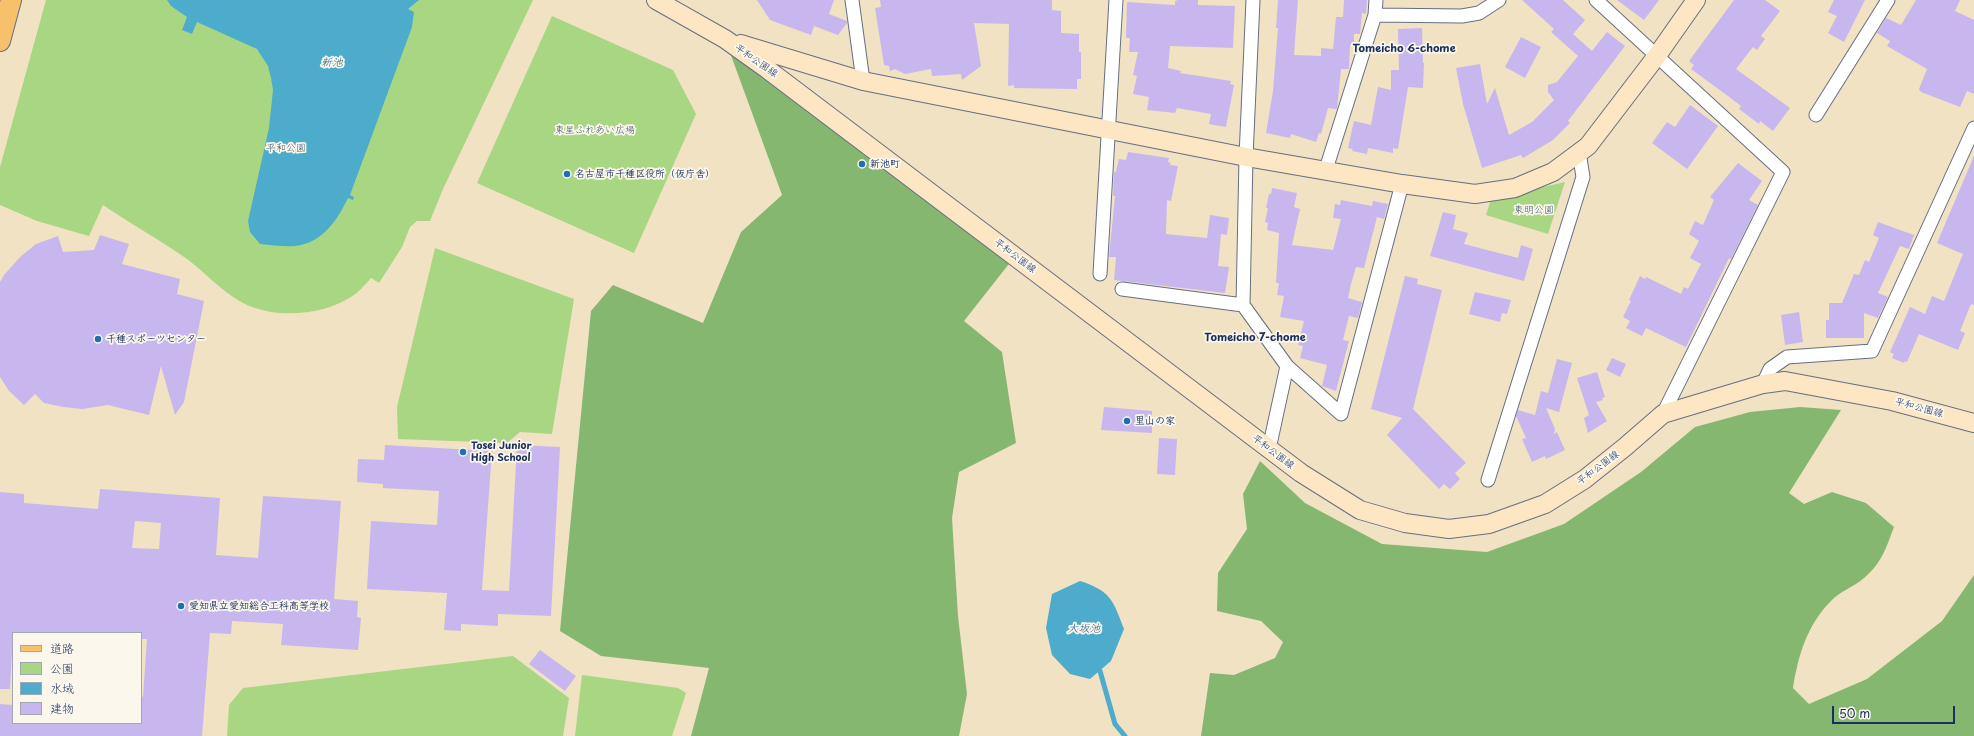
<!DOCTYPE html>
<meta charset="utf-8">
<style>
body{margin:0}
#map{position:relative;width:1974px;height:736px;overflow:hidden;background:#f1e2c3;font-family:"Playpen Sans","Klee One",sans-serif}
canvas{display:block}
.legend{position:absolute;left:12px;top:632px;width:130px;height:92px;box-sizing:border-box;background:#fbf7ec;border:1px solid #a1a7b3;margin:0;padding:5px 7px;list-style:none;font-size:12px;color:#1b2f5e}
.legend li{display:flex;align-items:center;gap:8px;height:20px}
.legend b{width:20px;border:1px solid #a1a7b3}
.scale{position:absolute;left:1832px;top:706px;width:123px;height:18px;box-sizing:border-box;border:2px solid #1b2f5e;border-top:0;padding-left:5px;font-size:12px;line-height:14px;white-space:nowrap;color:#1b2f5e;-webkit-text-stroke:3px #fbf7ec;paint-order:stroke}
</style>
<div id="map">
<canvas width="1974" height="736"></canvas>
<ul class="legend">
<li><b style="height:5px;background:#f7c06b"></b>道路</li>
<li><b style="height:11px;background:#a9d683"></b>公園</li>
<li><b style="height:11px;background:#4daccc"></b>水域</li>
<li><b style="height:11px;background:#c7b7ee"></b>建物</li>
</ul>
<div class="scale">50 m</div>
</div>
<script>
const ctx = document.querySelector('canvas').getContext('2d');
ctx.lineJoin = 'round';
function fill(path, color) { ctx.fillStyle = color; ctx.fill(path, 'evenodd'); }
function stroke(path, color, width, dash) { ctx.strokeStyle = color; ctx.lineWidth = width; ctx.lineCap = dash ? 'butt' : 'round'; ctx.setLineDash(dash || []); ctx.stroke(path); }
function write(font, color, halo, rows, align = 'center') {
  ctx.font = font + ' "Playpen Sans","Klee One",sans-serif'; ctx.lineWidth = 3.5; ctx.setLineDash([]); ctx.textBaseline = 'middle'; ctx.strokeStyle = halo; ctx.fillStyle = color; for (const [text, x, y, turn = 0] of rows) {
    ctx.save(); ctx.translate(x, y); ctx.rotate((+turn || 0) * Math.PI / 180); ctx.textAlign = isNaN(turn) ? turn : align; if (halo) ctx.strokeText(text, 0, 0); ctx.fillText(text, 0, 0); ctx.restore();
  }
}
fill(new Path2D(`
 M46,0h487l-90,189 -13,32h-13l-7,6 -8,20 -23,36 -8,-5c-6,7 -12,14 -20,19 -30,19 -77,22 -108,6 -21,-11 -37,-30 -56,-44 -27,-19 -56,-35 -84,-54l-14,31 -52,-15 -37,-16v-38z
 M552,16l121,54 23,44 -62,139 -157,-70z
 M1565,182l-17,52 -62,-19 5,-16z
 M435,248l139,51 -22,135 -32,-2 -13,11 -109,-4 -1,-32z
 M513,656l56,42 -6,38h-336l2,-31 14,-17z
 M582,675l96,13 8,5 -14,43h-97z`), '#a9d683');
fill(new Path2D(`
 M725,39l287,221 -48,61 38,31 14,91 -57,29 -7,46 6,98 9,78 -8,42h-268l18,-68 -108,-12 -41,-25 31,-320 22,-26 90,38 38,-91 41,-37z
 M1800,407l41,3 -52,83 15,11 28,-12 34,11 28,24c-8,21 -12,36 -30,51 -10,9 -24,13 -33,23 -24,24 -33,55 -38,87l16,16 58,-25 75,-58 32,-46v161h-773l9,-63 24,2 41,-17 8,-16 -22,-21 -44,-10 1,-38 29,-44 -4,-35 17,-33 45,42 77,41 105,8 77,-28 77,-52 54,-45 55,-15z`), '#86b771');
fill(new Path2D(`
 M167,0h252l-11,9 6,3 -2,15 -62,168 4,2 -1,3 -5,-2c-11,23 -26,45 -53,48 -11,1 -24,-1 -35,-2l-10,-12 -2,-11 21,-93 4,-38 -2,-12 -3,-12 -11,-17 -60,-27 -5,12 -10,-4 5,-13 -16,-11z
 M1080,581c31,10 33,19 44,48l-13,32 -21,18 -20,-5 -18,-19 -6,-27 6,-34z`), '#4daccc');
stroke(new Path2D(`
 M1100,671l15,53 10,12`), '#4daccc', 5);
fill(new Path2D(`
 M757,0h77l-5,14 18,7v2l-9,12 -24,-9 -3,9 -41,-15z
 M880,0h172v10l9,1v22l18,1v18h2v27h-4v10l-63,-1v-3l-6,1 1,-62 -35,-1 7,43 -19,14 -1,-6 -29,2 -1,-7 -26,5 -10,-5 -5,2 -1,-5 -5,-1 -9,-57 6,-1z
 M1178,0h20v5l37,1 -2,42 -63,-2 -2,22 13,3 -1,2 51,8 -1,3 4,1 -8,42 -17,-3 2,-10 -34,-6 -2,5 -28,-3 2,-13 -16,-3 4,-18 -4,-1 5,-23h-9l1,-14h-4l1,-36 48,3v-4z
 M1278,0h20l-4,55 27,1v-8l12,1 3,-32h7l1,-17h23l-1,14 -4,-1 -2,21h-6v11h-4l-1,24h-8l-4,40 -9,-1 -7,26 -2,-1 -3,9 -25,-8 -1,4 -24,-5 7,-42 5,-63h-2z
 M1522,0h41l22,20 -12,14 19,17 15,-19 18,14 -57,75 2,2 -17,17 -30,18 -2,-3 -39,13 -19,-64 -7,-36 24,-4 7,40 8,-16 14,47 23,-13 22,-22 -6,-8v-7l9,-3 21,-26 -27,-24 3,-3z
 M1617,0h42l-15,20z
 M1734,0h31l15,11 -19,25 4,3 -8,11 -4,-3 -17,22 54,39 -17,23 -13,-10 -1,3 -20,-15 2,-3 -13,-10 -37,-27 3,-4 -5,-4z
 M1834,0h31l-21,42 -16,-9 9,-17 -9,-4z
 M1916,0h44l-5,11 19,9v74l-7,-3 -7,16 -39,-15 -2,-3 8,-20 -40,-23 3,-5 -13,-8 9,-15 15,7z
 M1422,28l1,35h1l-1,25 -15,-1 -10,62 -5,-1v5l-25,-5 -1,6 -15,-3 1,-2 -5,-1 6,-27 17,4 7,-38 13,3v-20h8l-1,-41z
 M1521,37l20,10 -16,31 -20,-11z
 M1690,105l28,21 -31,43 -35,-26 15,-21 8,5z
 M1128,152l41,6 -1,4 3,1 -1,2 8,1 -7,35 -4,-1 -1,34 41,4 3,-23 19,3 -2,17 -6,-1 -3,32 11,1 -4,26 -111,-13 2,-23h-7l6,-61h-2l1,-23 2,-2 3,-12 7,1z
 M1974,156v149l-3,-1 -11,27 5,2 -7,17 -39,-16 -12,28 -2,-1 -1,2 -12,-5 2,-4 -4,-2 20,-45 15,7 7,-18 12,5 19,-47 -26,-11z
 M1738,163l24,18 -13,19 9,5 -27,54 -2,-1 -43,89 -40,-19 -4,8 -16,-8 4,-7 -7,-4 8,-16 -2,-1 11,-24 5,3 1,-2 35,17 3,-7 4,2 13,-25 -11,-6 9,-17 -10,-7 6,-13 8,4 11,-25 -4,-3z
 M1272,188l25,5 -3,14 6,2 -8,36 41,5 8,-31 -8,-1 2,-14 5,1 1,-5 31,6 1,-5 15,3 -4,15 -7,-2 -13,51 -8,-1 -5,17 -3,14 14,4 -4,16 -9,-2 -6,24 6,1 -13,50 -14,-5 5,-21 -27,-7 3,-12 -5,-1 6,-24 -24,-4 4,-21 -7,-1 2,-12h-3l3,-50 -12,-3 1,-7 -3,-1 3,-14h-2l3,-14h2z
 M1443,212l13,3 -3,14 15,4 -4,11 54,14 3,-13 12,4 -9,32 -94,-25z
 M1878,222l36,13 -5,14 -9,-3 -22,47 10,4 -10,21 -14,-5v25h-38v-18h3v-17h13l12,-29 5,1 6,-15 4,2 10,-24 -6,-3z
 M100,235l29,9 -7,20 58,15 -3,15 27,7 -20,101 -9,13 -14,-49 -12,49 -41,-10 -26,4 -19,-2 -19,-4 -9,-9 -11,11 -15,-14 -9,-14v-95l4,-7 16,-18 16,-13 22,-8 5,16 31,-2z
 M1405,276l13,3 -1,5 25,6 -29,119 53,54 -11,10 5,6 -10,10 -6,-5 -5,5 -52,-54 15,-17 -31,-9z
 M1475,292l36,8 -4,14 -5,-1 -2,9 -31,-8z
 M1799,312l4,30 -18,3 -4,-30z
 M1612,358l14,6 -6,13 -14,-7z
 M1557,359l15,4 -13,49 -13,-4 9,21 -1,5 3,-2 8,18 -19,9 -1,-3 -13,6 -10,-23 4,-1 -10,-22 2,-6 17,5 6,-24 7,2z
 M1597,372l8,25 -3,1 1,2 -7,2 11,19 -19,12 -4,-15 5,-3 -12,-37z
 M1104,407l48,4v22l-51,-3z
 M1159,438l18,1 -2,36 -18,-1z
 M385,445l107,6 -10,139 27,1 8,-146 43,2 -9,169 -53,-2v12l-37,-2v7l-17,-1 3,-37 -80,-4 4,-68 66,4 2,-34 -56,-3v-4l-26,-2 1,-23 26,1z
 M100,489l120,9 -4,57 42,3 5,-62 78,5 -7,98 24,2 -1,16 4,1 -3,32 -77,-5 2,-21 -51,-3 -1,13 -21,-1 -8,103h-202v-32l13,1v18h128v-27l2,1 4,-58h-6v-6h-128l-3,56h-10v-197l24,2v9l74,6zM135,521l26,2 -2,26 -27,-1z
 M540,650l36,26 -11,15 -36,-27z`), '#c7b7ee');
const street = new Path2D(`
 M852,0l11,81
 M1253,0l-7,157 -3,148 44,61 54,48 61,-230
 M1596,0l187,172 -120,242
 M1375,15l87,1 17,-3 20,-13
 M1816,115l72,-115
 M1326,169l49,-154 1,-15
 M1100,274l16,-274
 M1122,289l121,16
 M1763,384l7,-15 17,-12 85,-6 102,-223
 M1269,449l18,-83
 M1488,480l95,-303 -4,-25`);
const secondary = new Path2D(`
 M656,0l69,39 42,30 534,404 59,37 45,13 44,6 40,-5 56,-20 40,-25 40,-32 38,-33 100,-30 22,-3 107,20 82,22
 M741,44l122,37 383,76 156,27 73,10 40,-6 38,-16 35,-26 68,-89 40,-57`);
const primary = new Path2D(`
 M0,41l11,-41`);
stroke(street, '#666e81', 15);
stroke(secondary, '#666e81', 20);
stroke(primary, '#666e81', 22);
stroke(street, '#fff', 13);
stroke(secondary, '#fce6c4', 18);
stroke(primary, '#f7c06b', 20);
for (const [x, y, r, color] of [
 [862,164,4,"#1f6fb2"],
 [567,174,4,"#1f6fb2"],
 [98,339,4,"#1f6fb2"],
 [1127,421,4,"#1f6fb2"],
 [463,452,4,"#1f6fb2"],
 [181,606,4,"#1f6fb2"]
]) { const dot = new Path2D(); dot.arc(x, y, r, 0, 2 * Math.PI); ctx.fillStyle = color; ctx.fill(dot); stroke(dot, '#fbf7ec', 1.5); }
write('10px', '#1b2f5e', '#fbf7ec', [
 ["平和公園線",756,61,35],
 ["平和公園線",1015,256,37],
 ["平和公園線",1919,408,15],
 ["平和公園線",1273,452,37],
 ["平和公園線",1598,468,-37]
]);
write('10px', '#3e5967', '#fbf7ec', [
 ["東星ふれあい広場",595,130],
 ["平和公園",286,148],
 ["東明公園",1534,210]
]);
write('bold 10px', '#1b2f5e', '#fbf7ec', [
 ["新池町",870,164],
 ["名古屋市千種区役所（仮庁舎）",575,174],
 ["千種スポーツセンター",106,339],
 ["里山の家",1135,421],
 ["Tosei Junior",471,446],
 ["High School",471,458],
 ["愛知県立愛知総合工科高等学校",189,606]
], 'left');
write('bold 11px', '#1b2f5e', '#fbf7ec', [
 ["Tomeicho 6-chome",1404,49],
 ["Tomeicho 7-chome",1255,338]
]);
write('italic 11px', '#2c5b84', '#fbf7ec', [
 ["新池",332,63],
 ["大坂池",1084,629]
]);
</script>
